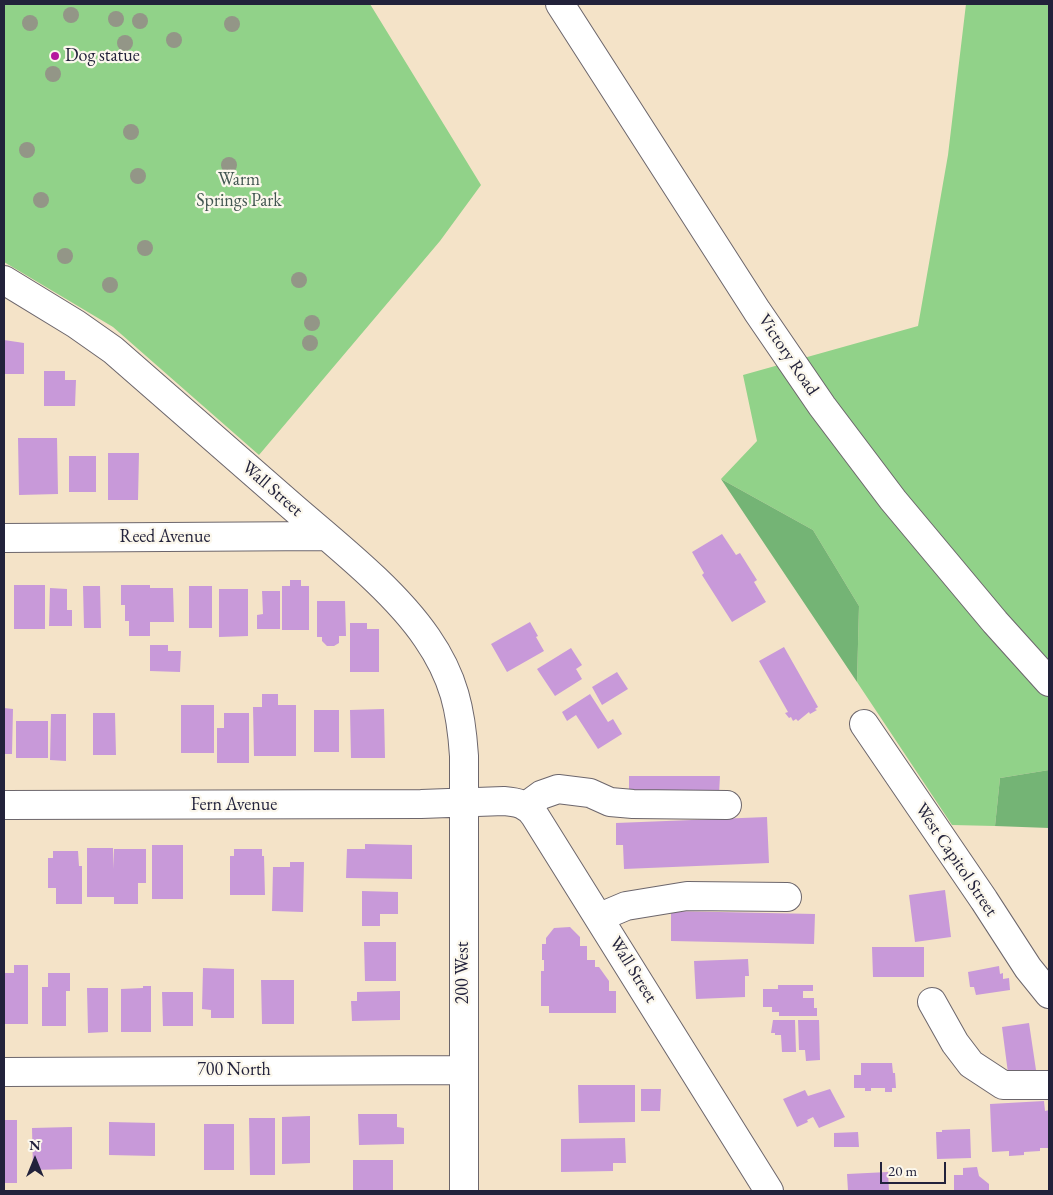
<!DOCTYPE html>
<style>
body{margin:0}
#map{position:relative;width:1053px;height:1195px;overflow:hidden;background:#f4e3c8;font-family:"EB Garamond",serif}
canvas{display:block}
.frame{position:absolute;inset:0;border:5px solid #22223b;pointer-events:none}
.north{position:absolute;left:10px;top:1135px;width:50px;height:50px;-webkit-text-stroke:4px #fbf7ec;paint-order:stroke;rotate:0deg;font-size:14px;font-weight:700;line-height:20px;text-align:center;color:#22223b}
.north::after{content:'';display:block;margin:auto;width:18px;height:22px;background:#22223b;clip-path:polygon(50% 0,100% 100%,50% 72%,0 100%)}
.scale{position:absolute;left:880px;top:1162px;width:66px;height:22px;box-sizing:border-box;border:2px solid #22223b;border-top:0;padding-left:6px;font-size:15px;line-height:18px;white-space:nowrap;color:#22223b;-webkit-text-stroke:4px #fbf7ec;paint-order:stroke}
</style>
<div id="map">
<canvas width="1053" height="1195"></canvas>
<div class="frame"></div>
<div class="north">N</div>
<div class="scale">20 m</div>
</div>
<script>
const ctx = document.querySelector('canvas').getContext('2d');
ctx.lineJoin = 'round';
function fill(path, color) { ctx.fillStyle = color; ctx.fill(path, 'evenodd'); }
function stroke(path, color, width, dash) { ctx.strokeStyle = color; ctx.lineWidth = width; ctx.lineCap = dash ? 'butt' : 'round'; ctx.setLineDash(dash || []); ctx.stroke(path); }
function write(font, color, halo, rows, align = 'center') {
  ctx.font = font + ' "EB Garamond",serif'; ctx.lineWidth = 4.5; ctx.setLineDash([]); ctx.textBaseline = 'middle'; ctx.strokeStyle = halo; ctx.fillStyle = color; for (const [text, x, y, turn = 0] of rows) {
    ctx.save(); ctx.translate(x, y); ctx.rotate((+turn || 0) * Math.PI / 180); ctx.textAlign = isNaN(turn) ? turn : align; if (halo) ctx.strokeText(text, 0, 0); ctx.fillText(text, 0, 0); ctx.restore();
  }
}
fill(new Path2D(`
 M4,4h366l111,181 -41,56 -181,214 -146,-128 -109,-65z
 M966,4h83v766l-49,8 -5,48 -43,-1 -95,-143 2,-76 -46,-76 -92,-51 36,-38 -14,-66 175,-49 30,-171z`), '#91d289');
fill(new Path2D(`
 M721,479l92,51 46,76 -2,76z
 M1049,770v58l-54,-2 5,-48z`), '#74b475');
fill(new Path2D(`
 M4,340l20,3v31h-20z
 M44,371h21v9h11l-1,26h-31z
 M18,438h39l1,56 -39,1z
 M108,453h31l-1,47h-30z
 M69,456h27v36h-27z
 M722,534l14,21 4,-2 17,27 -3,2 12,20 -34,20 -30,-47 2,-2 -12,-21z
 M290,580h11v6h8v44h-27v-44h8z
 M14,585h31v44h-31z
 M121,585h29v3h23l1,34h-24v14h-21v-15h-4v-16h-4z
 M83,586h17l1,42h-17z
 M189,586h23v42h-23z
 M50,588l17,1v21h5v16h-23z
 M219,589h29v47l-29,1z
 M262,591h18v38h-23v-14l6,-1z
 M317,601h28l1,35h-7v7l-5,3h-7l-5,-5v-4h-5z
 M530,622l8,14 -2,1 8,14 -37,21 -16,-28z
 M350,623h17v6h12v43h-29z
 M150,645h18v6h13l-1,21 -30,-1z
 M784,647l34,60 -3,2 2,1 -7,4 -1,-2 -11,9 -2,-2 -3,2 -2,-4 -2,1 -4,-5 3,-1 -29,-51z
 M571,648l11,17 -6,4 6,10 -27,17 -18,-27z
 M617,672l11,17 -26,16 -10,-18z
 M262,694h16v11h18v51h-42l-1,-49h9z
 M590,694l18,28 5,-3 9,15 -24,15 -22,-34 -9,6 -5,-9z
 M181,705h33v48h-33z
 M4,708l9,1 -1,45h-8z
 M384,709l1,49h-34l-1,-48z
 M314,710h25v42h-25z
 M93,713h22l1,42h-23z
 M224,713h25v50h-32v-35h7z
 M51,714h15v47l-16,-1z
 M16,721h32v37h-32z
 M629,776h91l-1,18 -90,-1z
 M767,817l2,46 -145,6 -1,-24h-7v-22z
 M365,844l47,1v34l-66,-1 1,-29h18z
 M152,845h31v54h-31z
 M87,848h26v21l1,-20h32v34h-8v21h-24v-7h-27z
 M234,849h28v7h2l1,39h-35v-39h4z
 M53,851h25l1,15h3v38h-26v-16h-8v-30h5z
 M290,862h14l-1,50 -31,-1 1,-44h17z
 M945,890l6,47 -36,5 -6,-47z
 M362,891l36,1v22h-18v12h-18z
 M671,911l144,3 -1,30 -143,-3z
 M570,927l10,10v9h7v14h8v7h4l10,14v10h7v22h-67v-7h-8v-35h3v-11h-2v-16h4v-6l8,-10z
 M364,942h32v39h-31z
 M872,947h52v30h-51z
 M748,959l1,17h-4v21l-49,2 -2,-38z
 M14,965h14v59h-24v-51h10z
 M999,966l1,8 3,-1v6l6,-1 1,12 -34,5 -2,-8h-4l-2,-15z
 M203,968l31,1v49h-23v-8l-9,-1z
 M48,973h22v18h-4v35h-24v-39h6z
 M261,980h33v44h-32z
 M778,985h35v6h-10v7h11v10h3v8h-38v-4h-7v-5h-9v-18h15z
 M143,986h8v46h-30v-43l22,-1z
 M87,988h21v44l-20,1z
 M400,991v29l-48,1 -1,-20h6v-9z
 M162,992h31v34h-30z
 M773,1020h22l1,32h-14l-1,-17h-6v-2h-4z
 M798,1020h21l1,40 -14,1 -1,-11h-6z
 M1029,1023l7,47 -28,3 -6,-46z
 M861,1063h31l1,10h2l1,15h-4v4h-7v-4h-14v3h-6v-3h-11v-13h7z
 M578,1085h57v37l-56,1z
 M641,1089h20l-1,22h-19z
 M830,1089l15,28 -26,11 -6,-11 -6,3 1,2 -11,5 -14,-28 22,-9 3,6z
 M1044,1101l1,10 4,-1v38h-9v3l-16,1v3l-15,1v-5l-17,1 -2,-48z
 M358,1114h39v13l7,1v16l-45,1z
 M310,1116v47l-28,1v-47z
 M249,1118h26v57h-25z
 M4,1120h13v63h-13z
 M109,1122l46,1v33l-46,-1z
 M204,1124h30v46h-30z
 M72,1127v42l-39,1 -1,-42z
 M970,1129l1,29 -34,1 -1,-27h6v-2z
 M858,1132l1,15h-25v-14z
 M625,1138l1,25h-13v8l-52,1v-33z
 M353,1160h40v31h-40z
 M977,1167l2,9 10,8v7h-35v-16h9v-7z
 M888,1172l1,19h-41l-1,-17z`), '#c899d9');
const minor = new Path2D(`
 M4,280l72,44 37,26c60,53 121,106 182,159 43,37 100,82 132,129 27,39 34,72 37,118v435
 M4,538l322,-2
 M864,724l120,176 44,68 21,26
 M4,805l417,-1 83,-3c13,1 23,3 31,15l234,375
 M526,806l15,-11 17,-6 32,4 20,9 23,2 94,1
 M600,917l26,-11 61,-10 100,1
 M932,1002l23,41 16,21 32,21h46
 M4,1072l459,-2`);
const major = new Path2D(`
 M560,4l197,307 65,95 71,94 102,122 54,60`);
stroke(minor, '#6c666c', 30);
stroke(major, '#6c666c', 30);
stroke(minor, '#fff', 28);
stroke(major, '#fff', 28);
ctx.fillStyle = '#939687';
for (const [x, y] of [
 [71,15],
 [116,19],
 [140,21],
 [30,23],
 [232,24],
 [174,40],
 [125,43],
 [53,74],
 [131,132],
 [27,150],
 [229,165],
 [138,176],
 [41,200],
 [145,248],
 [65,256],
 [299,280],
 [110,285],
 [312,323],
 [310,343]
]) { ctx.beginPath(); ctx.arc(x, y, 8, 0, 2 * Math.PI); ctx.fill(); }
for (const [x, y, r, color] of [
 [55,56,5,"#b5179e"]
]) { const dot = new Path2D(); dot.arc(x, y, r, 0, 2 * Math.PI); ctx.fillStyle = color; ctx.fill(dot); stroke(dot, '#fbf7ec', 2); }
write('18px', '#22223b', '#fbf7ec', [
 ["Dog statue",65,56]
], 'left');
write('18px', '#435752', '#fbf7ec', [
 ["Warm",239,180],
 ["Springs Park",239,201]
]);
write('18px', '#22223b', '#fbf7ec', [
 ["Victory Road",788,355,56],
 ["Wall Street",272,489,41],
 ["Reed Avenue",165,537],
 ["Fern Avenue",234,805],
 ["West Capitol Street",956,860,56],
 ["Wall Street",633,970,58],
 ["200 West",463,973,-90],
 ["700 North",234,1070]
]);
</script>
